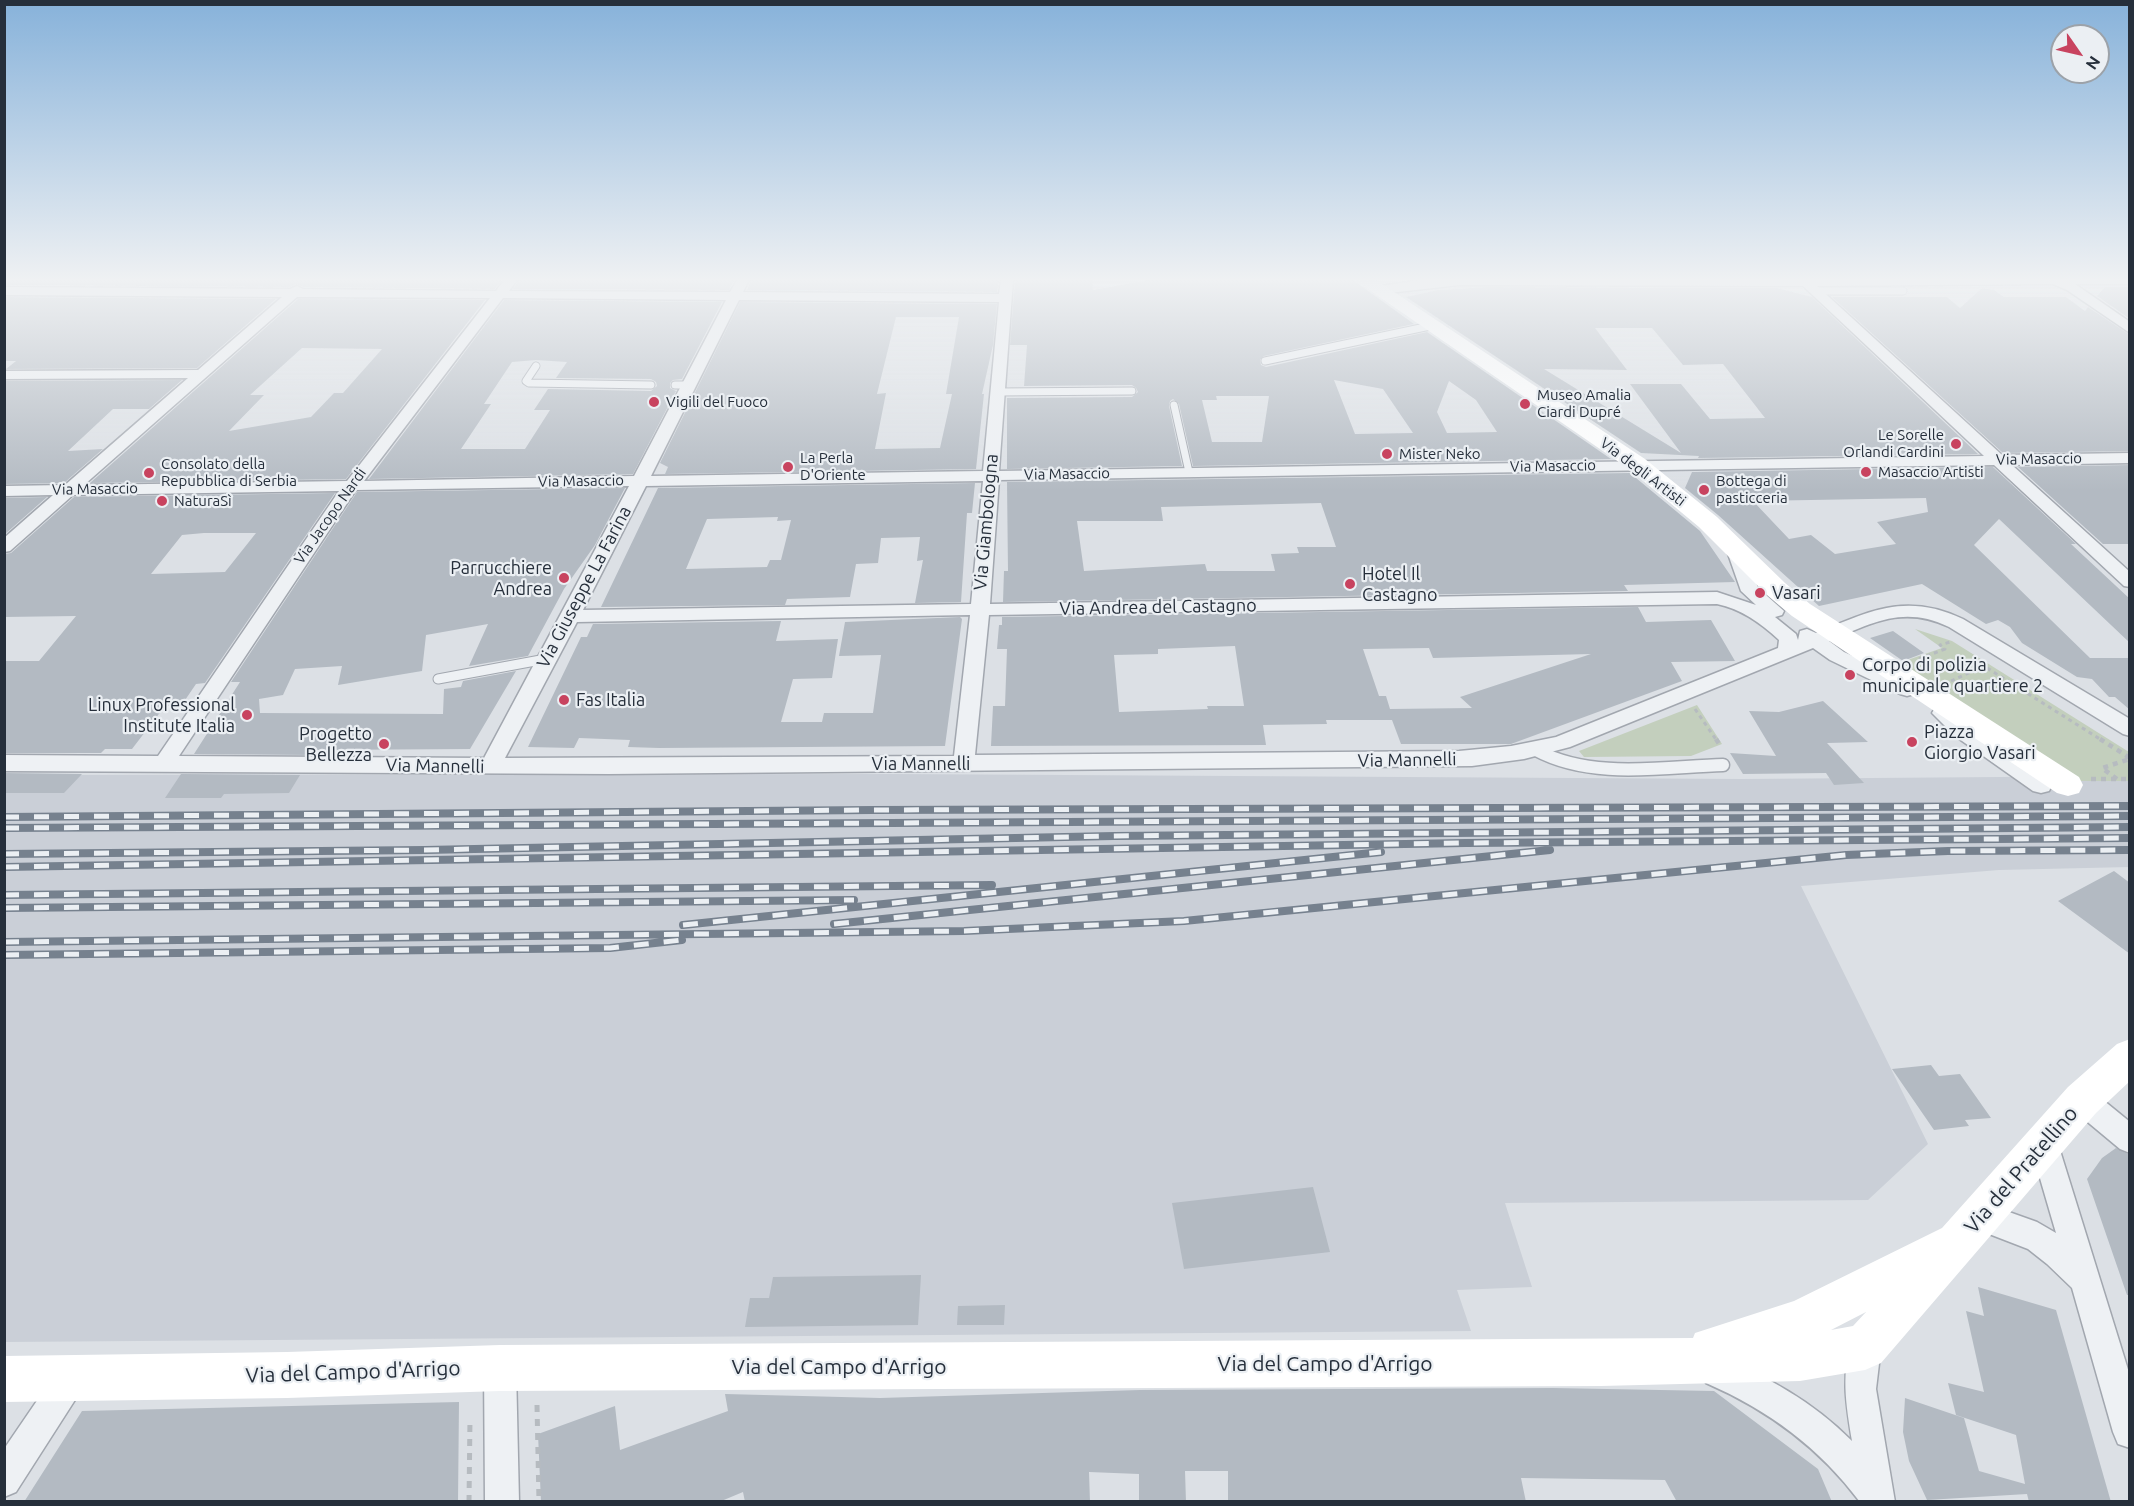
<!DOCTYPE html>
<meta charset="utf-8">
<style>
body{margin:0}
#map{position:relative;width:2134px;height:1506px;overflow:hidden;background:#dce0e5;font-family:Ubuntu,sans-serif}
canvas{display:block}
.frame{position:absolute;inset:0;border:6px solid #262f3b;pointer-events:none}
.north{position:absolute;left:2050px;top:24px;width:60px;height:60px;box-sizing:border-box;background:#ebeff3;border:2px solid #9ca2a9;border-radius:50%;rotate:124deg;font-size:16px;font-weight:700;line-height:24px;text-align:center;color:#262f3b}
.north::after{content:'';display:block;margin:auto;width:21px;height:27px;background:#c8435f;clip-path:polygon(50% 0,100% 100%,50% 72%,0 100%)}
</style>
<div id="map">
<canvas width="2134" height="1506"></canvas>
<div class="frame"></div>
<div class="north">N</div>
</div>
<script>
const ctx = document.querySelector('canvas').getContext('2d');
ctx.lineJoin = 'round';
function fill(path, color) { ctx.fillStyle = color; ctx.fill(path, 'evenodd'); }
function stroke(path, color, width, dash) { ctx.strokeStyle = color; ctx.lineWidth = width; ctx.lineCap = dash ? 'butt' : 'round'; ctx.setLineDash(dash || []); ctx.stroke(path); }
function write(font, color, halo, rows, align = 'center') {
  ctx.font = font + ' Ubuntu,sans-serif'; ctx.lineWidth = 4.5; ctx.setLineDash([]); ctx.textBaseline = 'middle'; ctx.strokeStyle = halo; ctx.fillStyle = color; for (const [text, x, y, turn = 0] of rows) {
    ctx.save(); ctx.translate(x, y); ctx.rotate((+turn || 0) * Math.PI / 180); ctx.textAlign = isNaN(turn) ? turn : align; if (halo) ctx.strokeText(text, 0, 0); ctx.fillText(text, 0, 0); ctx.restore();
  }
}
fill(new Path2D(`
 M896,774l847,5 386,-3 1,91 -131,3 -198,16 127,258 -60,56 -363,3 27,84 -75,3 14,41 -1466,11 -1,-567z`), '#cacfd7');
fill(new Path2D(`
 M1915,629l37,12 177,111v29h-58l-172,-118 43,-15z
 M1697,705l25,39 -31,12 -107,1 -5,-6z`), '#c3cfbd');
fill(new Path2D(`
 M4,280h497l-6,9 -191,-2 -8,-3 -6,3 -286,-2z
 M519,280h215l-5,10 -216,-1z
 M751,280h248l-2,12 -250,-2z
 M1015,280h77l1,10 56,-10h204l61,44 -150,32 -4,4 1,5 5,2 161,-35 184,127 -418,7 -14,-62 -6,-5 -3,2 -1,5 13,60 -175,3v-71l125,-1 6,-5 -2,-4 -4,-3 -108,1 3,-41h-17zM1334,380l49,9 30,44 -58,1zM1449,381l27,19 21,32 -50,1 -10,-21zM1216,396h53l-7,46h-50l-10,-42h15z
 M1486,287l291,1 35,9 166,157 -280,4 1,-2 -58,-3 -235,-156 32,-7zM1595,328h57l31,37 40,-1 42,54 -55,1 -29,-35h-51l51,69 -137,-84 83,1z
 M2105,287h25v32l-33,-23z
 M1982,288l12,2 10,7h62l19,14 3,-4 42,28v116l-127,2 -171,-156h115l13,11z
 M4,297l272,2 -79,69 -191,1 10,-8h-12z
 M298,299l187,1 -139,179 -256,4zM302,348l80,1 -39,44h-9l-23,24 -82,14 35,-36h-14z
 M504,300l218,2 -40,77 -9,1 -3,3v5l6,3 -43,83 -264,5zM536,360l31,2 -11,16 95,1 5,3 1,4 -6,5 -103,-2 -14,21h16l-25,39h-64l30,-45h-7l28,-42z
 M740,302l257,2 -4,41 -11,49h2l-8,75 -311,5 3,-7 -8,-4zM896,317h63l-13,77h6l-12,54 -65,1 11,-56 -9,1z
 M182,380l-33,29h-36l-45,42 35,-2 -39,34 -60,1v-103z
 M2130,465v79h-27l-85,-77z
 M1993,467l83,77h-5l59,55v44l-131,-124 -25,26 116,113h40v52l-15,-13h-6l-17,-18 -15,-2 -55,-34 -12,-16 -12,-7 -12,4 -64,-40 -103,22 -101,-91 -33,-27 7,-16zM1926,498l2,14 -51,10 19,22 -61,10 -24,-19 -22,4 -36,-38z
 M1630,473l70,58 35,51 -111,3 4,6 -625,11 1,-31h4l-1,-89zM1321,503l15,44h-39l2,6 -28,1 4,17h-68l-2,-7 -121,7 -7,-50h86l-2,-14z
 M975,483l-3,30h-5l-6,89 -46,1 8,-43 -6,1 3,-24 -39,1 -3,25 -22,1 -6,33 -63,2 -2,6 -184,2 57,-119zM778,517l-1,4 14,-1 -10,40h-11l-3,7 -81,2 21,-50z
 M625,488l-30,57 -31,44 -36,67 -59,10 19,-42 -62,11 -4,36 -84,14 4,-19 -47,3 -12,26 -24,4 1,14 183,1 1,-25 17,-2 2,-6 53,-10 -46,78 -154,1 -3,5 -119,-1 46,-72h-9l126,-190z
 M335,493l-130,190 -9,1 -15,22h-16l-33,43h-27l-4,4h-97v-92h35l37,-45 -72,1v-63l7,-1 63,-56zM204,533h52l-31,39 -74,2 31,-39z
 M47,497l-43,38v-37z
 M1638,607l8,15 65,-2 24,41 -64,1 11,19 -171,63h-110l-9,-24h-66l1,4 -64,1 3,20 -275,1 2,-40h12l2,-57h-10l2,-24h3v-8zM1235,646l9,60h-37l1,3 -89,3 -5,-57 44,-1v-5zM1429,648l4,10 158,-4 -131,43 12,11 -82,1 -4,-13h-7l-16,-47z
 M960,617l2,2 -17,127 -286,2 -31,-1 2,-7 -51,-2 -5,10 -46,-1 53,-110h6l6,-13 188,-3 -5,20 62,-2 -6,39 -39,1 -12,43h41l2,-9h49l8,-58 -42,1 6,-34z
 M1893,631l31,22 -21,8 -33,-23z
 M1823,701l45,41 -41,1 37,40 -30,2 -8,-12 -83,1 -13,-21 46,3 -27,-45 30,1z
 M4,773l78,1 -18,19h-60z
 M181,774l119,1 -11,18 -65,1 -3,4h-56z
 M2114,871l16,12v71l-72,-53z
 M1931,1065l8,11 21,-2 31,44 -26,2 4,6 -35,4 -42,-61z
 M2116,1148l14,7v140h-3l-40,-116 15,-21z
 M1313,1187l17,65 -146,17 -12,-66z
 M921,1275l-3,50 -173,2 5,-29h19l4,-21z
 M1978,1287l78,23 55,192h-82l-2,-8 -100,6 -18,-39 -6,-29 2,-34 59,20 15,53 46,13 -9,-49 -60,-20 -8,-32 36,9 -18,-81 18,5z
 M1005,1305l-1,20h-47l1,-19z
 M1553,1388l161,3 104,78 14,33h-155l-12,-22 -144,-2 5,24h-298v-31h-43l1,31h-47v-28l-50,-2 1,30h-345l-2,-10 -24,10h-178l-3,-68 77,-28 5,44 108,-39 -3,-17 155,4 260,-8z
 M459,1402l-1,100h-434l58,-91z`), '#b3bac2');
const laneFar2 = new Path2D(`
 M1815,291h88
 M1265,361l165,-35
 M536,366l-10,15 3,2 122,2
 M675,385h14
 M997,392l135,-1
 M1174,405l15,67`);
const laneFar1 = new Path2D(`
 M438,679l108,-20`);
const lane = new Path2D(`
 M1536,750c56,30 126,17 187,15`);
const street = new Path2D(`
 M504,280h13l-8,11 221,1 7,-12h12l-6,12 256,2 2,-14h12l-14,191 985,-15 -181,-170 -343,-1 -80,9 -6,-4 6,-4 42,-6h708v4h-55l55,38v11l-63,-43 -14,-6 -236,2 185,169 128,-2v10l-118,2 118,107v15l-6,-1 -130,-121 -995,15 -9,124 727,-12 39,13 -15,-14 -14,-40 3,-4h12l3,4 13,37 26,23 -2,4 -7,2 21,17 2,6 2,-9 7,-2 9,4c54,-22 90,-41 147,-14l167,100v17l-7,-2 -174,-107c-46,-22 -76,-4 -120,14l15,11 70,32 3,5 -3,5 -7,2 -7,-2 -70,-34 -17,-12 -243,99 -46,12 -52,7 -863,8 -605,-3v-16l154,1 181,-265 -266,4 -63,56 -6,1v-14l49,-43 -49,1v-10l61,-1 123,-107 -184,1v-8l194,-1 84,-73 -278,-2v-8l286,2 7,-3 6,3 193,2zM297,297l193,1 -143,183 -263,4zM503,298l223,2 -92,176 -270,5zM739,300l260,2 -16,169 -332,5zM983,481l-12,123 -388,6 63,-124zM629,486l-145,272 -305,-2 177,-266zM1717,604c24,5 44,19 62,36l-1,8 -222,89 -45,9 -52,5 -484,4 14,-140zM970,615l-16,141 -449,2 72,-136z
 M1942,706l7,2 20,18 80,53 3,6 -3,6 -8,2 -8,-2 -78,-55 -23,-23 3,-5z
 M2082,1087l10,4 38,31v31l-10,-4 -48,-40 -4,-9 4,-9z
 M2044,1131l10,4 4,9 72,232v72l-12,-4 -5,-12 -41,-144 -25,-24 -19,-15 -57,-22 -5,-10 5,-10 10,-5 56,20 19,11 -26,-89 4,-9z
 M1865,1331l11,5 5,11 -5,42 19,113h-35c-41,-55 -92,-92 -154,-119l-5,-11 5,-11 11,-5c51,21 95,45 135,85 -6,-36 -12,-71 2,-105z
 M500,1352l11,5 5,11 3,134h-34l-1,-134 5,-11z
 M71,1362l11,5 5,11 -5,11 -66,103 -12,5v-48l56,-82z`);
stroke(laneFar2, '#a2a7af', 9);
stroke(laneFar1, '#a2a7af', 11);
stroke(lane, '#a2a7af', 15);
stroke(street, '#a2a7af', 3);
stroke(new Path2D(`
 M1919,659l26,-10 -5,-4 10,-3
 M1951,681l33,-15 119,75
 M1695,709l22,32`), '#b6bbc0', 3, [4, 4]);
stroke(new Path2D(`
 M1716,739l5,8
 M2100,739l30,19
 M2091,779h39
 M2117,779l-15,-11 28,-9`), '#b6bbc0', 4.5, [5, 5]);
stroke(new Path2D(`
 M537,1405l2,97
 M469,1502l1,-84`), '#b6bbc0', 5, [7, 7]);
stroke(laneFar2, '#eef1f4', 7);
stroke(laneFar1, '#eef1f4', 9);
stroke(lane, '#eef1f4', 12);
fill(street, '#eef1f4');
fill(new Path2D(`
 M1355,280h21l269,179 72,58 68,66 25,21 269,173 4,8 -4,8 -11,3 -11,-3 -265,-177 -25,-21 -68,-68 -70,-58z
 M2130,1039v42l-34,32 -215,250 -16,7 -65,11 -199,5 -1101,5 -213,7 -283,4v-46l283,-4 213,-7 1193,-7 2,-5 99,-32 148,-73 126,-141 49,-43zM1866,1312l-13,14 -22,4z`), '#fff');
const rail = new Path2D(`
 M4,817l869,-7 1257,-4
 M4,828l2126,-12
 M4,854l421,-4 689,-14 1016,-9
 M4,867l1462,-24 664,-5
 M4,895l988,-10
 M4,908l850,-8
 M834,924l716,-74
 M683,925l698,-73
 M4,942l960,-11 220,-10 662,-66 102,-4 182,-1
 M4,955l606,-7 72,-8`);
stroke(rail, '#76818e', 8);
stroke(rail, '#ebeff3', 5, [15]);
const sky = ctx.createLinearGradient(0, 0, 0, 491);
sky.addColorStop(0, '#87b2da');
sky.addColorStop(0.57, '#eff1f3');
sky.addColorStop(1, '#eff1f300');
ctx.fillStyle = sky;
ctx.fillRect(0, 0, 2134, 491);
for (const [x, y, r, color] of [
 [654,402,6,"#c8435f"],
 [1525,404,6,"#c8435f"],
 [1956,444,6,"#c8435f"],
 [1387,454,6,"#c8435f"],
 [788,467,6,"#c8435f"],
 [1866,472,6,"#c8435f"],
 [149,473,6,"#c8435f"],
 [1704,490,6,"#c8435f"],
 [162,501,6,"#c8435f"],
 [564,578,6,"#c8435f"],
 [1350,584,6,"#c8435f"],
 [1760,593,6,"#c8435f"],
 [1850,675,6,"#c8435f"],
 [564,700,6,"#c8435f"],
 [247,715,6,"#c8435f"],
 [1912,742,6,"#c8435f"],
 [384,744,6,"#c8435f"]
]) { const dot = new Path2D(); dot.arc(x, y, r, 0, 2 * Math.PI); ctx.fillStyle = color; ctx.fill(dot); stroke(dot, '#ebeff3', 2); }
write('15px', '#262f3b', '#ebeff3', [
 ["Museo Amalia",1537,395],
 ["Ciardi Dupré",1537,412],
 ["Vigili del Fuoco",666,402],
 ["Le Sorelle",1944,435,"right"],
 ["Orlandi Cardini",1944,452,"right"],
 ["Mister Neko",1399,454],
 ["La Perla",800,458],
 ["D'Oriente",800,475],
 ["Consolato della",161,464],
 ["Repubblica di Serbia",161,481],
 ["Masaccio Artisti",1878,472],
 ["Bottega di",1716,481],
 ["pasticceria",1716,498],
 ["NaturaSì",174,501]
], 'left');
write('15px', '#262f3b', '#ebeff3', [
 ["Via Masaccio",2039,459,-1],
 ["Via Masaccio",1553,466,-1],
 ["Via degli Artisti",1643,472,37],
 ["Via Masaccio",1067,474,-1],
 ["Via Masaccio",581,481,-1],
 ["Via Masaccio",95,489,-1],
 ["Via Jacopo Nardi",330,516,-55]
]);
write('18px', '#262f3b', '#ebeff3', [
 ["Via Giambologna",986,522,-85],
 ["Via Giuseppe La Farina",584,587,-62],
 ["Via Andrea del Castagno",1158,607,-1],
 ["Via Mannelli",1407,760,-1],
 ["Via Mannelli",921,764],
 ["Via Mannelli",435,766,1]
]);
write('18px', '#262f3b', '#ebeff3', [
 ["Parrucchiere",552,568,"right"],
 ["Andrea",552,589,"right"],
 ["Hotel Il",1362,574],
 ["Castagno",1362,595],
 ["Vasari",1772,593],
 ["Corpo di polizia",1862,665],
 ["municipale quartiere 2",1862,686],
 ["Fas Italia",576,700],
 ["Linux Professional",235,705,"right"],
 ["Institute Italia",235,726,"right"],
 ["Piazza",1924,732],
 ["Giorgio Vasari",1924,753],
 ["Progetto",372,734,"right"],
 ["Bellezza",372,755,"right"]
], 'left');
write('21px', '#262f3b', '#ebeff3', [
 ["Via del Pratellino",2021,1170,-49],
 ["Via del Campo d'Arrigo",1325,1364],
 ["Via del Campo d'Arrigo",839,1367],
 ["Via del Campo d'Arrigo",353,1372,-2]
]);
</script>
